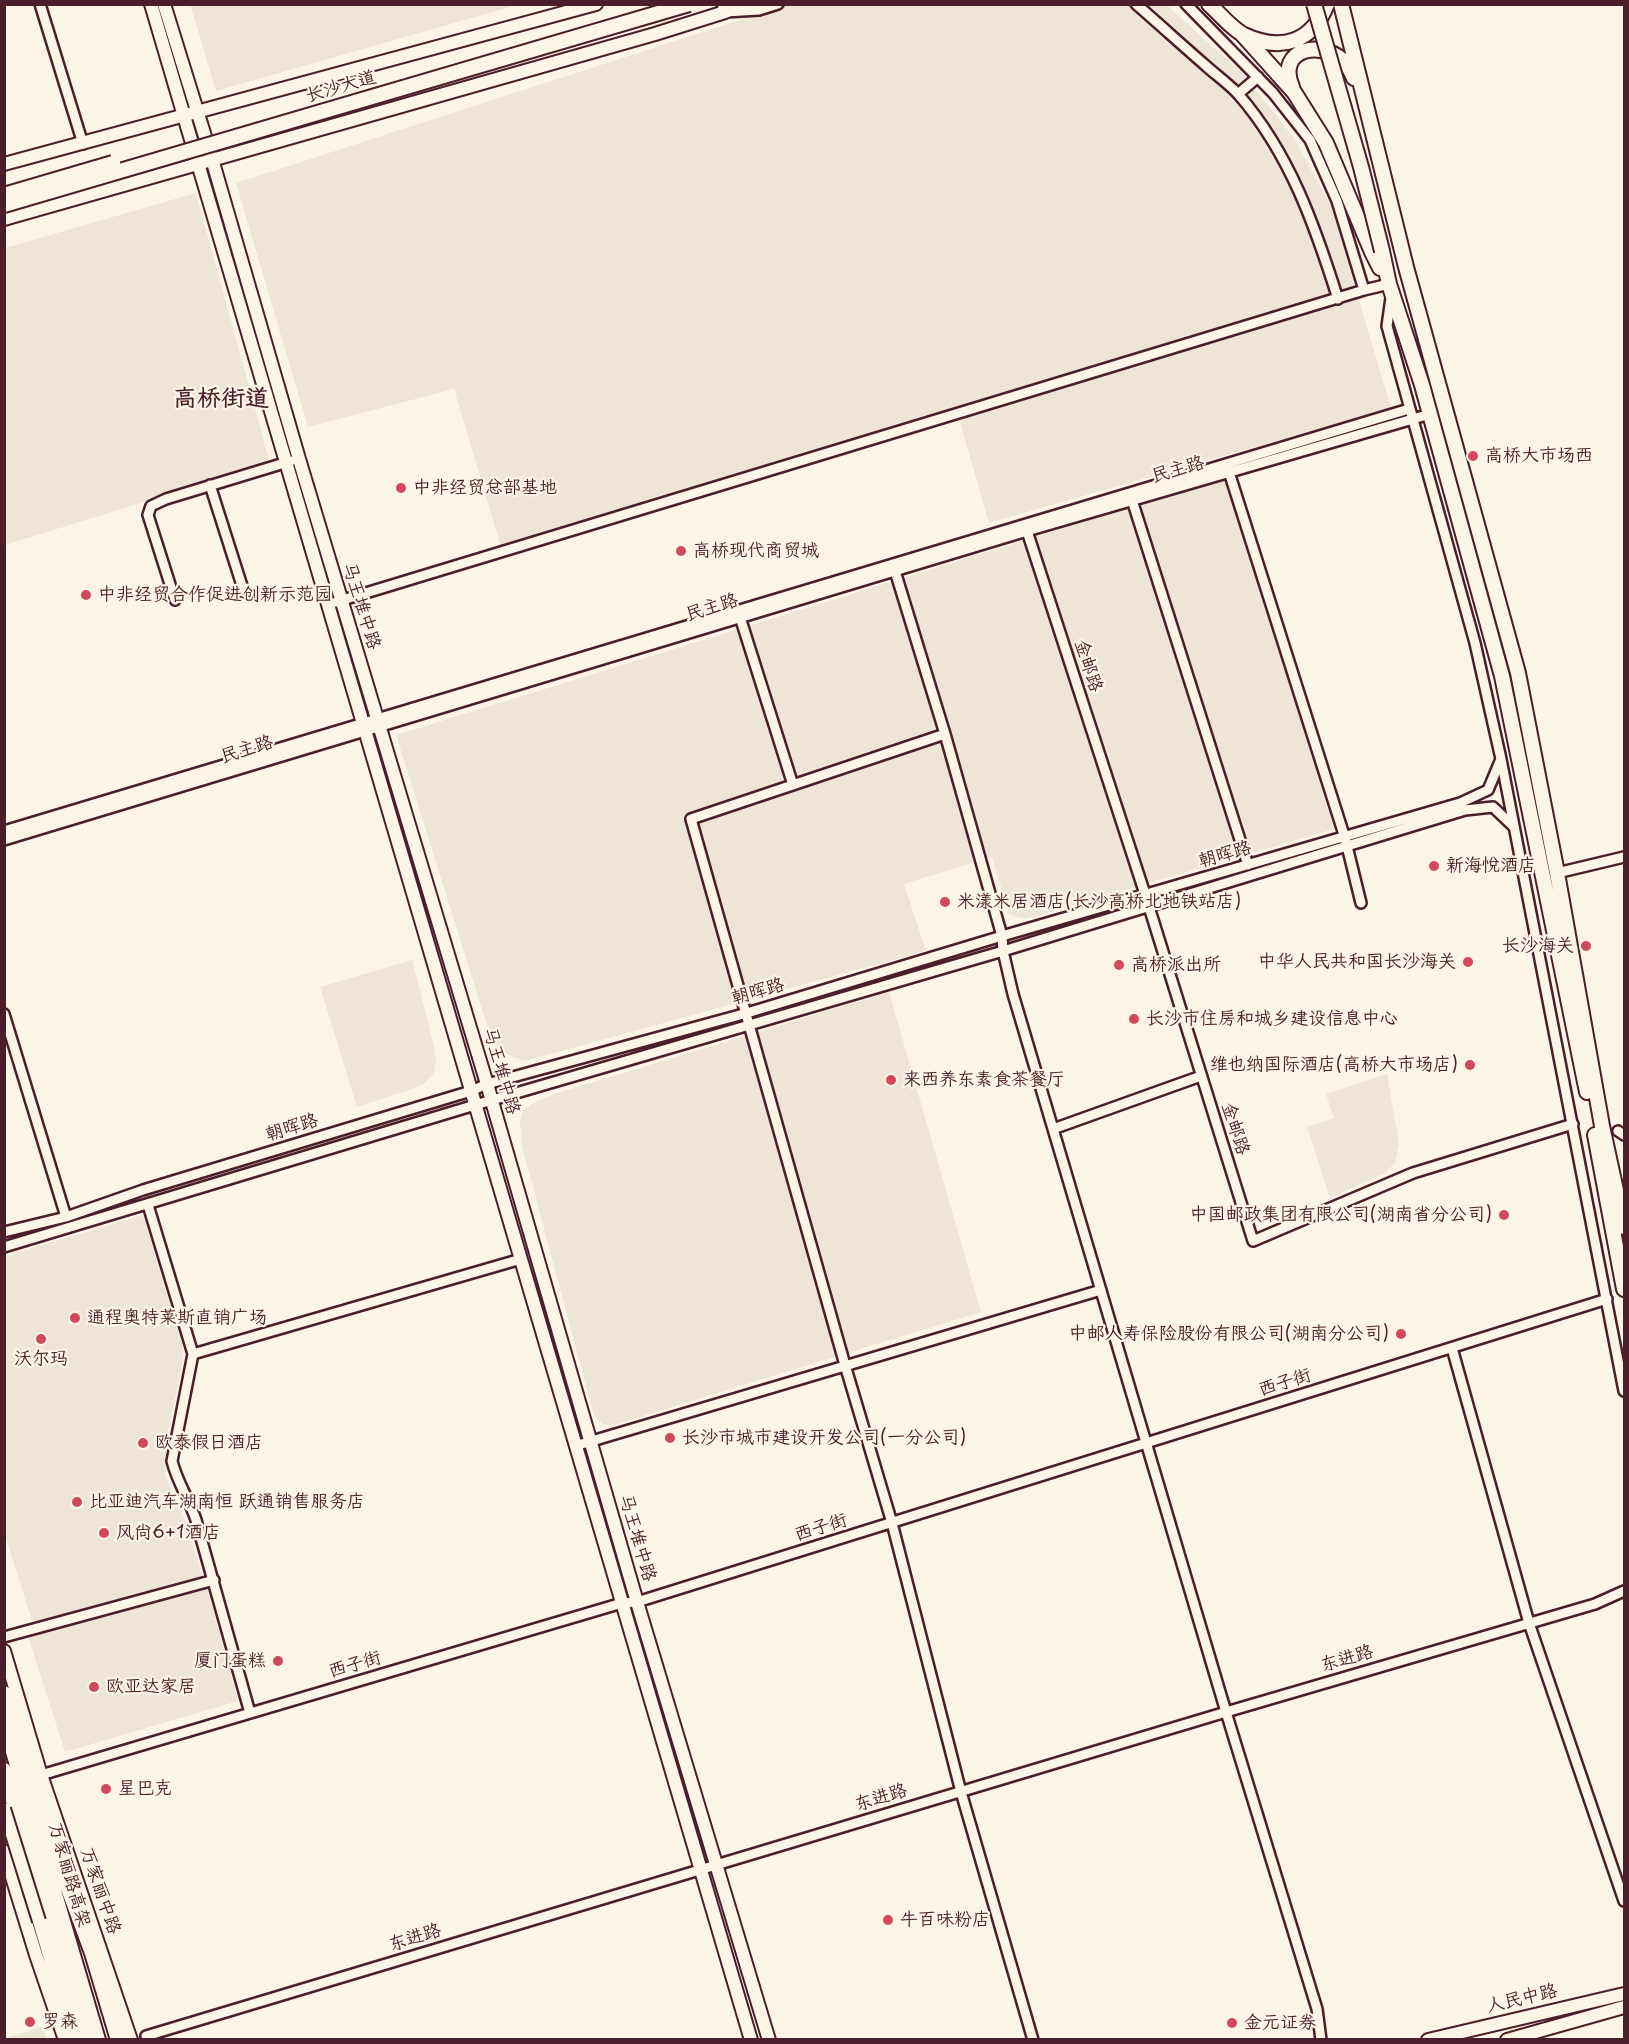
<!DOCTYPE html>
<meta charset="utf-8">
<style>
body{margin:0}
#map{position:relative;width:1629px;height:2044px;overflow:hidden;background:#fcf5e5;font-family:"Playpen Sans",sans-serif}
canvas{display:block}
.frame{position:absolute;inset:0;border:6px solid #4a1f2b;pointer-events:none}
</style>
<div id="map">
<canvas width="1629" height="2044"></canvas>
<div class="frame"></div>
</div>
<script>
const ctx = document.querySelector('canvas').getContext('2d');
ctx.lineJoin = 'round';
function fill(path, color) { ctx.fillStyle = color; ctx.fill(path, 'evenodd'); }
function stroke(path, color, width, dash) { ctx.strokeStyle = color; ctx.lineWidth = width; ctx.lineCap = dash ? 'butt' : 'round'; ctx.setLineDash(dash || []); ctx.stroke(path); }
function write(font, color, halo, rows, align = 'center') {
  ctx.font = font + ' "Playpen Sans","LXGW WenKai TC",sans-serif'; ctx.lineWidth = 4.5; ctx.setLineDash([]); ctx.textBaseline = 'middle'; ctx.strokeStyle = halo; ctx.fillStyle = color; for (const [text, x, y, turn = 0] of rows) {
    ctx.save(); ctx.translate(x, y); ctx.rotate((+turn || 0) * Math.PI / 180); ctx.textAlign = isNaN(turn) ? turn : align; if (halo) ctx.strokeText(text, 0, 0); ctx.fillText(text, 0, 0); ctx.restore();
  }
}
fill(new Path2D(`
 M190,4h327v1l-301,86z
 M786,5h381l76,69 51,64 37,68 60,202 -402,115 -30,-104 -455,138 -50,-168 -146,38 -72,-244z
 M196,193l74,270 -265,82v-297z
 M1226,478l108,351 -308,90 -10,-2 -7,-3 -17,-57 -88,27 22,67 -401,110 -15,-5 -10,-6 -8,-9 -96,-306z
 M412,960l22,86 2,14 -1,10 -4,7 -10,9 -64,21 -37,-120z
 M889,992l92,320 -370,114 -8,-2 -9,-8 -72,-270 -2,-25 3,-11 10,-7 24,-10z
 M1387,1074l12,70 -4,19 -10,10 -55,25 -23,-71 27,-9 -8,-24z
 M143,1215l40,133 -2,23 -14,65 -2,39 20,46 17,55 -169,48 -28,-89v-279z
 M207,1588l31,113 -173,51 -37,-116z
 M43,2026l4,13h-42z`), '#eee5d7');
const minor = new Path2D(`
 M40,4l43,140
 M722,4l3,8 34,-2 19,-6
 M1136,4c23,20 46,41 69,61 11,10 24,19 34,30 51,59 76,131 99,204
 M1186,4l87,89 37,47 27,61 27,89 25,-6
 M1238,94l20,-17
 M1391,298l-4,28 88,317 26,116 123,632
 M1229,472l116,366 16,65
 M210,485l34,107
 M1132,500l116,365
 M1027,531l118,363 108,347 160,-68 160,-49
 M895,571l50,163 57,202 1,15 10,43 213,718 91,297 4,31
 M175,600l-27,-85 3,-9 15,-7 125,-38
 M336,602l1028,-312
 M740,617l53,168
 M945,734l-254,85 154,546 47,158 69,269 72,248
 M4,831l1405,-422
 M4,840l1023,-309 403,-117
 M1557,873l67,-16
 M4,1014l62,203
 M1053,1129l148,-53
 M1618,1131l6,4
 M148,1205l45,149 -21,107c5,21 17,38 24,59l54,193
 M4,1232l62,-15 77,-27 328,-99 16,-7 260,-71 255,-77 458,-133 28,-13 13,-31
 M4,1247l471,-142 528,-154 462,-141 28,-3 21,20
 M1452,1348l77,275 95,278
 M193,1354l328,-95
 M575,1446l526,-156
 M4,1637l210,-57
 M41,1775l581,-172 15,-1 970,-303
 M146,2036l1080,-324 369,-108 29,-13`);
const major = new Path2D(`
 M151,4l600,2036
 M164,4l48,155 87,300 188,625 150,518 132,438
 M4,164l592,-160
 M4,219l651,-185 70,-22 18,-8
 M4,1651l37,124 90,265
 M4,1851l32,104 29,85
 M39,1921l35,119
 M1428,2040l196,-46
 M1507,2040l117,-33`);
const highway = new Path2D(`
 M1209,4c11,10 23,25 35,31 37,17 68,8 83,-31
 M1341,4l65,263 112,406 39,200 45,253 22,101
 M1242,34l52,58 32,51 46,109 8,16
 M1292,87c-17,-40 33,-49 55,-22 3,4 5,9 7,13
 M1382,251l7,33 33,101 80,291 85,416
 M1595,1135l29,154
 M4,1693l12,27 49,160 27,73 26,87
 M4,1721l94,319
 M4,1770l80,270`);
stroke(minor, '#4a1f2b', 14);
stroke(major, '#4a1f2b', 16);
stroke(highway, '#4a1f2b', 18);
stroke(minor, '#fcf5e5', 9);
stroke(major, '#fcf5e5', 12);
stroke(highway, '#fcf5e5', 14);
const majorBridge = new Path2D(`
 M4,1809l35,112`);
const highwayBridge = new Path2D(`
 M1314,4l47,163 21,84
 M4,195l109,-32
 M4,205l685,-201`);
stroke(majorBridge, '#4a1f2b', 16, []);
stroke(highwayBridge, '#4a1f2b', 18, []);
stroke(majorBridge, '#fcf5e5', 12);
stroke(highwayBridge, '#fcf5e5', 14);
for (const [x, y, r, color] of [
 [1473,456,6,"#d1495b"],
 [401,488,6,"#d1495b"],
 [681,551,6,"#d1495b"],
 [86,595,6,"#d1495b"],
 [1434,866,6,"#d1495b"],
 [945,902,6,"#d1495b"],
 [1586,946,6,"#d1495b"],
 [1468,962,6,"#d1495b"],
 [1119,965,6,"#d1495b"],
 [1134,1019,6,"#d1495b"],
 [1470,1065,6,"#d1495b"],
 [891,1080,6,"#d1495b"],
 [1504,1215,6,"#d1495b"],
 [75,1318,6,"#d1495b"],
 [1401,1334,6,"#d1495b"],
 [41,1339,6,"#d1495b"],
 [670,1438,6,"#d1495b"],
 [143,1443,6,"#d1495b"],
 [77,1502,6,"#d1495b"],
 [104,1533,6,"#d1495b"],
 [278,1661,6,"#d1495b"],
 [94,1687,6,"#d1495b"],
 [106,1789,6,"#d1495b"],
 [888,1920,6,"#d1495b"],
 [30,2022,6,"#d1495b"],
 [1232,2023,6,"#d1495b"]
]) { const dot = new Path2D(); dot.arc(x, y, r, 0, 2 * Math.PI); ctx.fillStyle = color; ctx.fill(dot); stroke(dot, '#fcf5e5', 2); }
write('18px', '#4a1f2b', '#fcf5e5', [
 ["长沙大道",341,87,-16],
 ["民主路",1178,470,-16],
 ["马王堆中路",361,606,73],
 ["民主路",712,608,-17],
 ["金邮路",1088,666,72],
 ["民主路",247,750,-17],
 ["朝晖路",1225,855,-16],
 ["朝晖路",758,992,-16],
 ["马王堆中路",501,1071,74],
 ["朝晖路",292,1128,-17],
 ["金邮路",1235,1129,72],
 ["西子街",1285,1383,-17],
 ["西子街",821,1528,-17],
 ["马王堆中路",637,1538,74],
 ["东进路",1347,1659,-16],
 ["西子街",355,1665,-16],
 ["东进路",881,1798,-17],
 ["万家丽路高架",69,1875,74],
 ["万家丽中路",100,1891,71],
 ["东进路",415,1938,-17],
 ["人民中路",1522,1999,-13]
]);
write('18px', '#4a1f2b', '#fcf5e5', [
 ["高桥大市场西",1485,456],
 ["中非经贸总部基地",413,488],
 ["高桥现代商贸城",693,551],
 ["中非经贸合作促进创新示范园",98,595],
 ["新海悦酒店",1446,866],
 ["米漾米居酒店(长沙高桥北地铁站店)",957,902],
 ["长沙海关",1574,946,"right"],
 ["中华人民共和国长沙海关",1456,962,"right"],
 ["高桥派出所",1131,965],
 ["长沙市住房和城乡建设信息中心",1146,1019],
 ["维也纳国际酒店(高桥大市场店)",1458,1065,"right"],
 ["来西养东素食茶餐厅",903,1080],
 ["中国邮政集团有限公司(湖南省分公司)",1492,1215,"right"],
 ["通程奥特莱斯直销广场",87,1318],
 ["中邮人寿保险股份有限公司(湖南分公司)",1389,1334,"right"],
 ["沃尔玛",41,1359,"center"],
 ["长沙市城市建设开发公司(一分公司)",682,1438],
 ["欧泰假日酒店",155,1443],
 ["比亚迪汽车湖南恒 跃通销售服务店",89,1502],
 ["风尚6+1酒店",116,1533],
 ["厦门蛋糕",266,1661,"right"],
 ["欧亚达家居",106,1687],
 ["星巴克",118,1789],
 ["牛百味粉店",900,1920],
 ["罗森",42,2022],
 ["金元证券",1244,2023]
], 'left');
write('bold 24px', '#4a1f2b', '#fcf5e5', [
 ["高桥街道",221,399]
]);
</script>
